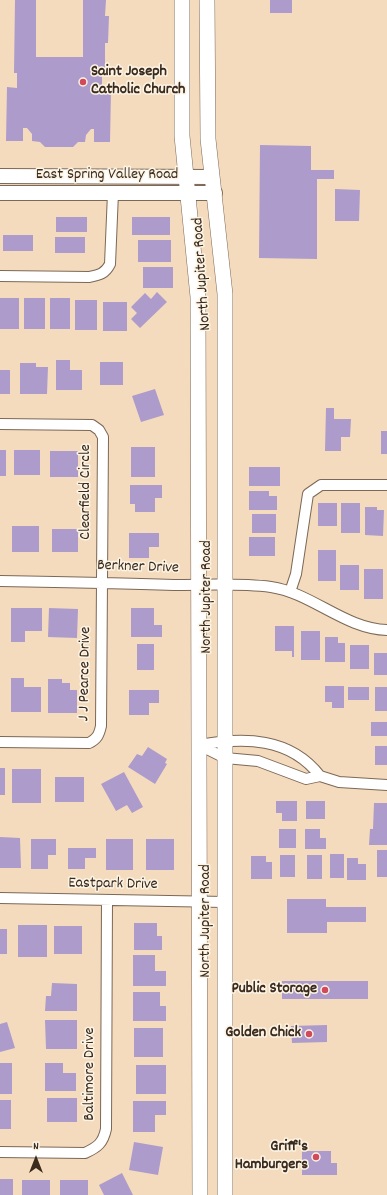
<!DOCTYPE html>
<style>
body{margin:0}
#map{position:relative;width:387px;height:1195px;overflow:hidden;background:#f4dbbe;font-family:Dekko,sans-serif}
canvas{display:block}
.north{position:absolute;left:16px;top:1139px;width:40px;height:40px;-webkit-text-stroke:3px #fcf5e5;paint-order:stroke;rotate:0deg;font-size:11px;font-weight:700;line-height:16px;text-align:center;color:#3b2a1e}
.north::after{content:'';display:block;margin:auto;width:14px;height:18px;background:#3b2a1e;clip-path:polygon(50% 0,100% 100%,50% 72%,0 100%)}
</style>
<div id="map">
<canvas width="387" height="1195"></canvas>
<div class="north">N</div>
</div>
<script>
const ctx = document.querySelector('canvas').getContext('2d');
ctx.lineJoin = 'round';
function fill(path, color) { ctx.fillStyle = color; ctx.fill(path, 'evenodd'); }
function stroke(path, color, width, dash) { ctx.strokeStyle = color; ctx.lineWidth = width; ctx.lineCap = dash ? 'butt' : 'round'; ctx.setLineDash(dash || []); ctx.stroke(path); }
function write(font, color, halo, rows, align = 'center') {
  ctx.font = font + ' Dekko,sans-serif'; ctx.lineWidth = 3; ctx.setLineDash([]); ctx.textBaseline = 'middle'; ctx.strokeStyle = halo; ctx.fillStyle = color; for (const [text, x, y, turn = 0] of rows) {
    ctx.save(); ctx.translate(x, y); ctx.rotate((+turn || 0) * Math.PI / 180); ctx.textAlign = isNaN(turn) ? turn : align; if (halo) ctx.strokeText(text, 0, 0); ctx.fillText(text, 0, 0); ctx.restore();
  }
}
fill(new Path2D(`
 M15,0h21v57h47v-57h23l-1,16h4l-1,27h-3v31h-3v15h9l-1,53h-16v-13h-3l-5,6 -1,7h-7l-5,5h-28l-5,-5 -8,-1v-7l-5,-6h-4v13h-17l1,-54 10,1v-15h-3z
 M270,0h22v13h-22z
 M260,145l51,1v24h23v9h-17v80l-58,-1z
 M335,189l25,1 -1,31h-24z
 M56,217h31v15h-31z
 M132,217h38v18h-38z
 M3,235h30v16h-30z
 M55,237h30v16h-30z
 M138,240h33v22h-33z
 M143,267h30v21h-30z
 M157,292l10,10 -27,26 -9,-9 6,-6 -6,-6 14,-14 6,6z
 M0,298h19v31h-19z
 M24,298h21v31h-21z
 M50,298h20v31h-20z
 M75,300h22v30h-22z
 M103,302h24v29h-24z
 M56,360h14v10h12v20h-26z
 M100,362h23v23h-23z
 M20,363h16v4h12l-1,27h-27z
 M0,370h10v24h-10z
 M155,389l9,26 -23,7 -9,-26z
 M326,408h8v11h17l-1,18h-9v14h-16z
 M381,431h6v23h-6z
 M131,447h24v30h-24z
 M0,450h6v26h-6z
 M14,450h26v25h-26z
 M50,451h28v26h-28z
 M249,467h31v19h-31z
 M130,485h32v13h-7v14h-20v-8h-5z
 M249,491h20v5h8v14h-28z
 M318,503h19v23h-19z
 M341,503h19v30h-19z
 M365,507h12v3h7l-1,26 -18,-1z
 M252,514h24v19h-24z
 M12,526h27v26h-27z
 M52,529h26v23h-26z
 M129,533h30v14h-10v11h-20z
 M249,537h26v19h-26z
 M318,550h18v31h-18z
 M340,565h19v25h-19z
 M364,569h19v30h-19z
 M11,608h31v23h-17v11h-14z
 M49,608l29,1 -1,29 -29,-1z
 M131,608h23v17h8v12h-31z
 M275,626h19v31h-2v-6h-17z
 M301,631h19v29h-19z
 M325,637h13v6h7v19h-20z
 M137,644h17v26h-17z
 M350,645h19v24h-19z
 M374,653h13v22h-13z
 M11,678h13v9h17v25h-30z
 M48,679h14v4h8v7h7v23h-29z
 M325,686h19v22h-12v-6h-7z
 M348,687h21v13h-21z
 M375,687h12v24h-12z
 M129,690h30v13h-10v12h-20z
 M371,722h16v14h-16z
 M375,746h12v19h-12z
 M148,747l19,12 -2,4 2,1 -12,20 -27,-17 9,-13 5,2z
 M0,768h5v27h-5z
 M12,769h29v34h-29z
 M124,772l19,35 -11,6 -5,-8 -11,6 -15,-27z
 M55,777h29v25h-29z
 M276,801h21v20h-15v-8h-6z
 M306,801h19v18h-19z
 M374,803h13v42h-18l1,-16h3z
 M279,829h17v19h-17z
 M305,829h15v9h6v11h-21z
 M0,837l20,1 1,30h-21z
 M31,839h25v16h-8v14h-17z
 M106,839h27v31h-27z
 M146,839h28v31h-28z
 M68,848h28v10h-11v11h-17z
 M377,850h10v27h-10z
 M330,854h14v24h-14z
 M280,855h15v22h-15z
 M307,855h15v24h-15z
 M251,856h15v6h6v17h-21z
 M347,858h11v6h8v16h-19z
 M287,899h39v8h40v15h-39v11h-40z
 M134,923h23v13h5v14h-28z
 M18,925h29v32h-29z
 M54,926h28v28h-28z
 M0,929h7v25h-7z
 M133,955h22v16h11v15h-33z
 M282,981h86v18h-86z
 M52,983l25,1v27h-32l1,-15h5z
 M133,992h27v14h6v15h-33z
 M45,1020h32v29h-31z
 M7,1022l8,26 -15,4v-28z
 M327,1025v17l-35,1 -1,-17z
 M134,1028h29v29h-29z
 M0,1063h12v31h-12z
 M45,1063h18v10h13v18h-31z
 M136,1065h30v29h-30z
 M47,1098h30v24h-30z
 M0,1100h11v29h-11z
 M133,1101h33v14h-11v17h-22z
 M134,1142l29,5 -5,28 -29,-5z
 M302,1151h29v12h6v12h-35z
 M122,1173l11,22h-29l-5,-10z
 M0,1179h13v16h-13z
 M22,1180h28v15h-28z
 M60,1180h28v15h-28z`), '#ad9bcb');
const street = new Path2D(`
 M0,276l89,1c10,-2 16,-3 21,-13l3,-71
 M0,424l92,1 7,5 4,7 -2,289c-2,9 -4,13 -12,17l-89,-1
 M0,581c58,1 116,2 174,4 32,0 65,-2 97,2 41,6 74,42 116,43
 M290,592l6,-18 12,-80 13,-9h66
 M199,745l26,13 33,3 48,18 14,-3 19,6 48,3
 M199,745c45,-8 91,-8 121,31
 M0,898l225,4
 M0,1152l85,1c13,-6 18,-10 21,-24l1,-229`);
const secondary = new Path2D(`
 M0,176l212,1
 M0,193h215`);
const primary = new Path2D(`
 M182,0v136l16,161 2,898
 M207,0l1,139 17,155v901`);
stroke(street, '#7c6856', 12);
stroke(secondary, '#7c6856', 16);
stroke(primary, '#7c6856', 16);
stroke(street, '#fff', 10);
stroke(secondary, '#fff', 14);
stroke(primary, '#fff', 15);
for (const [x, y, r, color] of [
 [83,82,4,"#d1495b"],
 [325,990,4,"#d1495b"],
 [309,1034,4,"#d1495b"],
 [316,1157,4,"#d1495b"]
]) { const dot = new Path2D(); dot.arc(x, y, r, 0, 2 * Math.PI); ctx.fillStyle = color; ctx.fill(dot); stroke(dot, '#fcf5e5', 1.5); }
write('bold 16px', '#3b2a1e', '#fcf5e5', [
 ["Saint Joseph",91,73,"left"],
 ["Catholic Church",91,91,"left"],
 ["Public Storage",317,990],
 ["Golden Chick",301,1034],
 ["Griff's",308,1148],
 ["Hamburgers",308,1166]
], 'right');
write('16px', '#3b2a1e', '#fcf5e5', [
 ["East Spring Valley Road",107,176],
 ["North Jupiter Road",203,274,-94],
 ["Clearfield Circle",87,492,-90],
 ["Berkner Drive",138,568,2],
 ["North Jupiter Road",208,597,-90],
 ["J J Pearce Drive",86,674,-89],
 ["Eastpark Drive",113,885,1],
 ["North Jupiter Road",207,921,-90],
 ["Baltimore Drive",91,1074,-90]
]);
</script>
